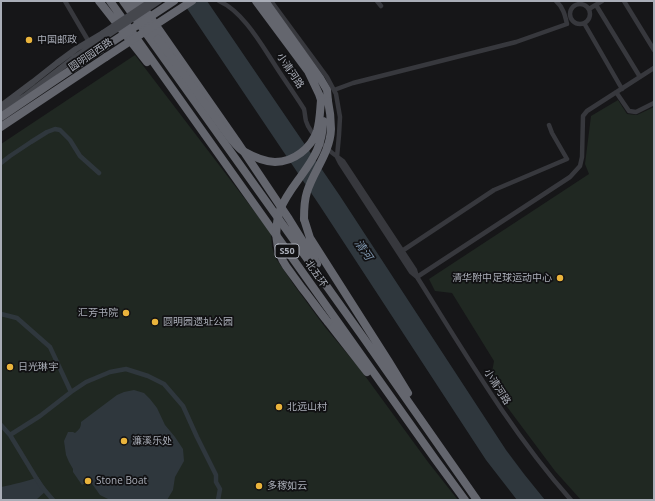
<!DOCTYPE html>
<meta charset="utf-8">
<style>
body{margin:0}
#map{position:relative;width:655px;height:501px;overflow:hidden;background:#161618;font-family:"Open Sans",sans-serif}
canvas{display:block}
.frame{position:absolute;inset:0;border:2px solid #a9adb7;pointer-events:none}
</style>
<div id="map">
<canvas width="655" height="501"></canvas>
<div class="frame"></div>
</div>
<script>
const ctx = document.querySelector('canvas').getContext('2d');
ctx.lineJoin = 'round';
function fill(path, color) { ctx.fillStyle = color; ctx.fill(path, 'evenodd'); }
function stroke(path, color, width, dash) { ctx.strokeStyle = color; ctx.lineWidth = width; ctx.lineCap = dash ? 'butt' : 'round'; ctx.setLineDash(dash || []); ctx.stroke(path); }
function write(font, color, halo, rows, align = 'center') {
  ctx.font = font + ' "Open Sans","Noto Sans SC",sans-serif'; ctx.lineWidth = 3.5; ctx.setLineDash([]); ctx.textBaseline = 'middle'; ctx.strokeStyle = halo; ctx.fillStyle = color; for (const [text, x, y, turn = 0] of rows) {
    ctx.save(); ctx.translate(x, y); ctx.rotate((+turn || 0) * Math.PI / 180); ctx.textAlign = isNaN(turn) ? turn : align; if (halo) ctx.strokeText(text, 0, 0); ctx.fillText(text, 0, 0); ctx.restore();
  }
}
fill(new Path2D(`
 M135,55l136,178 1,14 3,10 19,28 31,42 35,42 68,93 30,38h-457v-356z
 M618,100l9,14 10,1 17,-8v393h-73l-26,-29 -65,-87 4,-23 -42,-68 -17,-2 -6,-12 160,-105 -4,-10 6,-48z`), '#202822');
fill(new Path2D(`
 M182,1h25l133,195 166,254 18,24 21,26h-28l-31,-40 -166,-254z
 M134,390l10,3 6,6 7,9 8,17 10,12 8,12 1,12 -9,16 -2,13 -6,10h-57l-10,-5 -12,-17 -3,2 2,2 -5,3 -9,-13v-3l-4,-7 -3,-7 -2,-14 4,-9h5l2,1c5,-4 6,-6 6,-11l36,-27 7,-3z
 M38,477l9,13 -11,10h-35v-13c13,-3 25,-5 37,-10z`), '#2f373d');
stroke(new Path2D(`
 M1,163l9,-7 21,-14 16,-10 8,-3 5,1 10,10 10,16 19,17
 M1,314l16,4 33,29 21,45
 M1,425l9,10 30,-19 31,-24 15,-10 24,-10 16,-3 22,7 16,8 19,22 14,31 19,38v7l4,7 -2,11
 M10,435l31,51 12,14`), '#2f373d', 4.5);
stroke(new Path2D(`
 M65,1l24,41
 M219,1c23,10 41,41 54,61 10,16 21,31 31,47 1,4 1,8 2,12 4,14 25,32 37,40l72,109 2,7
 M271,1l56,76 9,17 4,23 -1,18 -2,22
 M377,1l4,5
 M624,1l30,49
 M570 14a10 10 0 1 1 20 0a10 10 0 1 1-20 0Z
 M596,5l44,72
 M589,9l13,-8
 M584,23l38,66
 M334,90l19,-7 163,-41 51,-18c-2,-9 -4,-17 -11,-23
 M616,92l13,19 7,1 18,-9
 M337,157l3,6 71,109 6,5c48,76 94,155 154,223
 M402,251l92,-61 73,-31 -15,-26 -3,-8
 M417,277l153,-100 10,-11 2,-9 1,-41 4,-5 67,-43`), '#37383d', 4.5);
stroke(new Path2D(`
 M1,106l32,-24 24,-19 19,-14 27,-16
 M1,112l24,-16 49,-38 31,-21`), '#45474d', 6);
stroke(new Path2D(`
 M99,1l48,61
 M110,1l325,458 30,41
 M123,1l240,336 114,163
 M131,1l27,38
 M139,1l99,142 51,76 28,45
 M256,1l52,70 11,23 2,6
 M265,1l55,77 7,12 1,11
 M1,117l99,-67
 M1,127l105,-70
 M304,219l6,19 79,124 19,31
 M328,322l39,50`), '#64666e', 8);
stroke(new Path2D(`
 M103,33l48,-32
 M105,37l54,-36`), '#45474d', 6);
stroke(new Path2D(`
 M158,39l72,99c4,4 8,10 13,13 9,5 21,11 32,11 19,0 36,-14 42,-31 3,-10 3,-20 4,-31
 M100,50l74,-49
 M106,57l86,-56
 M323,121c0,23 -9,37 -22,55 -8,11 -16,21 -21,34 -6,18 -5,40 6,56 5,7 11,15 16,22 9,11 17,23 26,34
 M304,219c0,-9 0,-18 3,-27 7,-22 23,-39 24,-63 0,-9 -1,-19 -3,-28`), '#64666e', 8);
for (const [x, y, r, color] of [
 [29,40,4,"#eab43c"],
 [560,278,4,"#eab43c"],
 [126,313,4,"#eab43c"],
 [155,322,4,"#eab43c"],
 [10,367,4,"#eab43c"],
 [279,407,4,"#eab43c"],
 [124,441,4,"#eab43c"],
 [88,481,4,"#eab43c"],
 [259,486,4,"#eab43c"]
]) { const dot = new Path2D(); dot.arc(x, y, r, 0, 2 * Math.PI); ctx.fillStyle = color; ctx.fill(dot); stroke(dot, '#111113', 1.5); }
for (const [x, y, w] of [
 [287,251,24]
]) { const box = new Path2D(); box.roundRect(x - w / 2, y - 7, w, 14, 3); ctx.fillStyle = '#111113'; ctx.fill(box); stroke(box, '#a9adb7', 1); }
write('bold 9px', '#a9adb7', null, [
 ["S50",287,251]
]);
write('10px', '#a9adb7', '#111113', [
 ["中国邮政",37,40],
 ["清华附中足球运动中心",552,278,"right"],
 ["汇芳书院",118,313,"right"],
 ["圆明园遗址公园",163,322],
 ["日光琳宇",18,367],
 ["北远山村",287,407],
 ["濂溪乐处",132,441],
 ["Stone Boat",96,481],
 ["多稼如云",267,486]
], 'left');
write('10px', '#a9adb7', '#111113', [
 ["圆明园西路",91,55,-34],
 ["小清河路",290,71,56],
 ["北五环",316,274,55],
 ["小清河路",497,387,57]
]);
write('italic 11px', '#8199b1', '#111113', [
 ["清河",363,250,56]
]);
</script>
